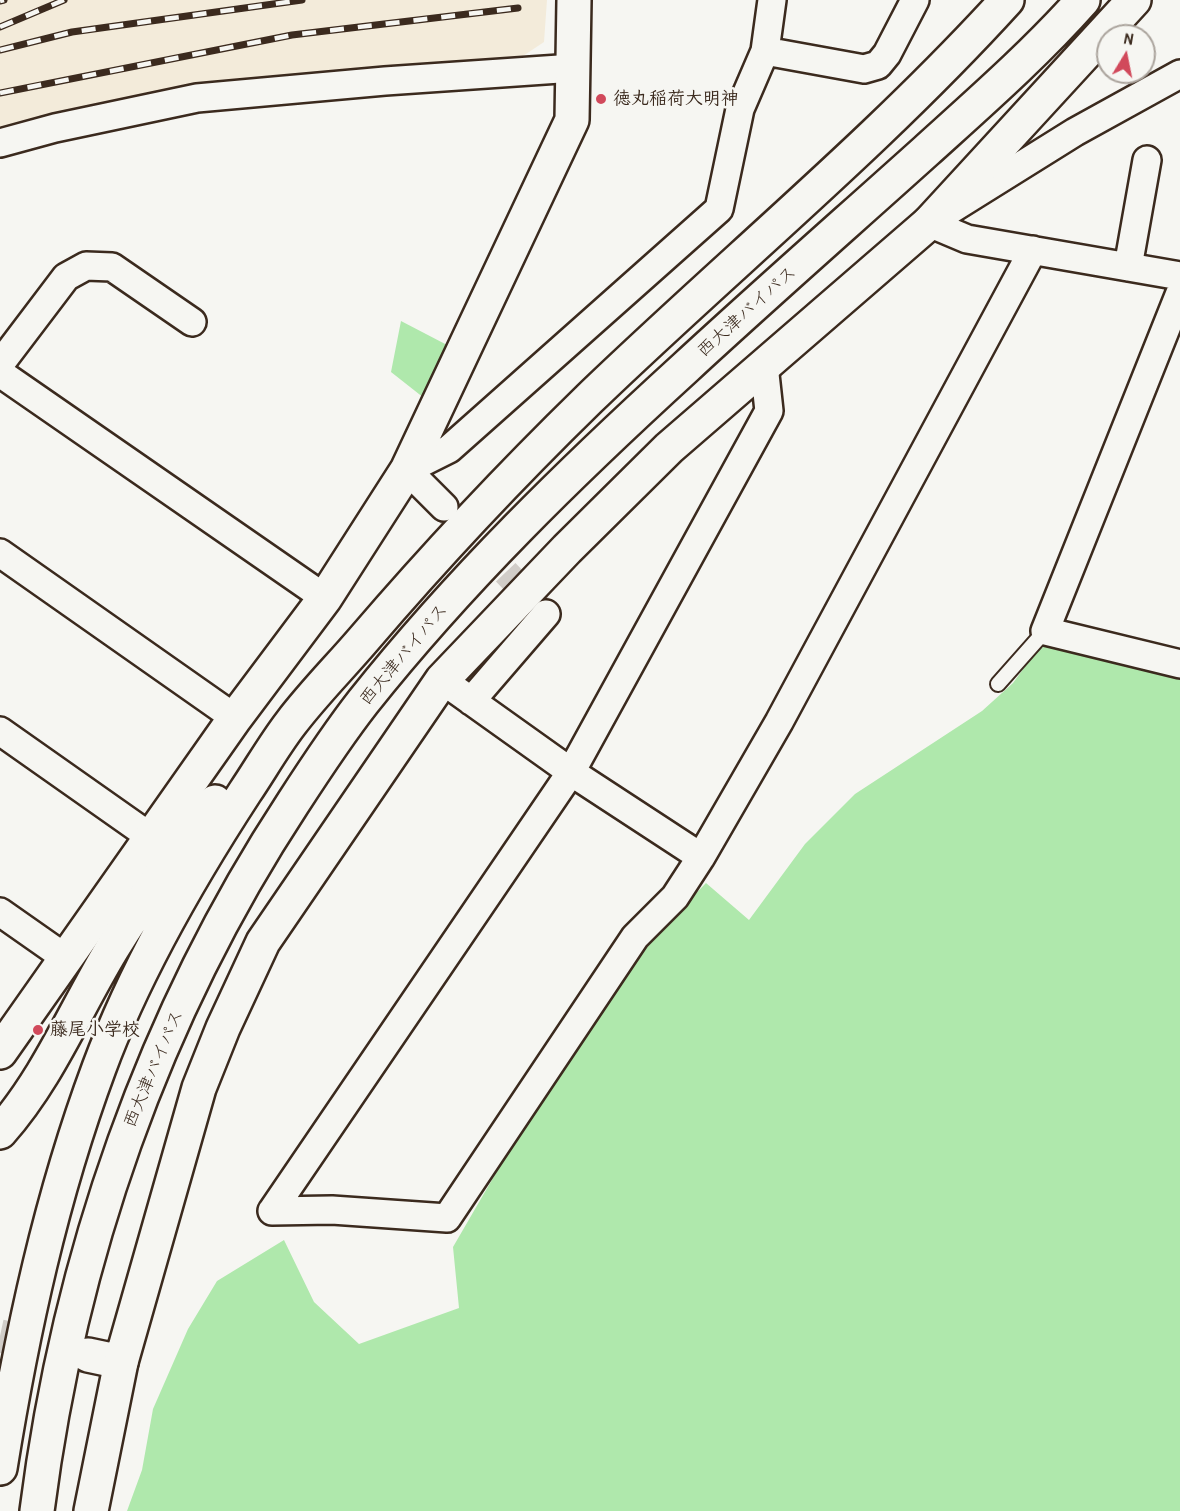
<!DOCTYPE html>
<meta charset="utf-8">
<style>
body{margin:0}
#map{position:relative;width:1180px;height:1511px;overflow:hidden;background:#f6f6f2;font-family:"Patrick Hand",sans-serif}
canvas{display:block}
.north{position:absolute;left:1096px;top:24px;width:60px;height:60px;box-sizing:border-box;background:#f6f6f2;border:2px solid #aba49d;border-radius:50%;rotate:10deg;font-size:16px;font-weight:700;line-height:24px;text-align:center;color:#3b2a1e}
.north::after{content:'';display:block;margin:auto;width:21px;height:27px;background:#d1495b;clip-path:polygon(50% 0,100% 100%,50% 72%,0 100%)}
</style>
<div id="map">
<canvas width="1180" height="1511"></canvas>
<div class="north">N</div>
</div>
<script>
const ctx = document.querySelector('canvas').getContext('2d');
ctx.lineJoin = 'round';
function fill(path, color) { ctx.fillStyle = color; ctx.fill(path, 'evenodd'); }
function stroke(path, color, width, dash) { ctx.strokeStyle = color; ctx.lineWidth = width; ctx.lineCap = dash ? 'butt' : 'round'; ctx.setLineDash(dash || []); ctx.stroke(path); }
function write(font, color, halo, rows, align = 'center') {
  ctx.font = font + ' "Patrick Hand","Klee One",sans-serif'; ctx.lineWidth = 5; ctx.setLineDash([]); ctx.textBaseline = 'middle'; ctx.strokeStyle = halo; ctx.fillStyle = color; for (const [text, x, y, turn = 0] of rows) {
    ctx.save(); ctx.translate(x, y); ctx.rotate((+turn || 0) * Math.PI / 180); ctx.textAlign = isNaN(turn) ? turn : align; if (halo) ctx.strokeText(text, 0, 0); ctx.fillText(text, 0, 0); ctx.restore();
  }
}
fill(new Path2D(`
 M0,0h547l-3,42 -24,16 -404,49 -116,21z`), '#f3ebda');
fill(new Path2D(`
 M401,321l48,25 -25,52 -33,-26z
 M1048,645l132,31v835h-1053l15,-41 11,-61 35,-80 29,-48 67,-41 30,62 45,42 100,-36 -6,-61 105,-181 60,-87 31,-37 57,-59 43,37 56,-76 50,-50 127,-83 31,-28 24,-33z`), '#afe8ac');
stroke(new Path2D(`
 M449,513l90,94`), '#d1cdc8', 27, [27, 14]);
stroke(new Path2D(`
 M0,1336l88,19`), '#d1cdc8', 33, [33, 16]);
const service = new Path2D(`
 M998,684l47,-53`);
const minor = new Path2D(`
 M772,0l-7,51 99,18 14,-4 9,-11 28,-54
 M0,143l55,-15 142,-30 188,-17 189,-13
 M950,210l125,-78 105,-58
 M929,223l38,16 213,37
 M1128,267l19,-107
 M1180,293l-135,338 135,33
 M0,364l66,-87 20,-11 26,1 80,55
 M0,373l325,225
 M444,507l-37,-37 42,-21 270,-240 21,-100 25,-58
 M0,553l235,165
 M442,680l129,92 130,85
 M471,701l75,-87
 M0,731l152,107
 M0,912l67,47
 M272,1211l60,-1 115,8 188,-281 40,-40 26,-40 78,-135 254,-472
 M272,1211l299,-439 198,-361 -5,-46`);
const tertiary = new Path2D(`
 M0,1052l235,-334 90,-120 82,-128 165,-350 2,-120
 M88,1355l33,7 78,-274 24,-60 40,-86 179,-262 125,-131 102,-101 260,-225`);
const trunk = new Path2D(`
 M929,223l205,-223
 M0,1132c48,-54 75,-122 112,-183 31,-51 67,-99 103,-147
 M0,1468c22,-136 51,-271 99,-400 36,-97 90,-190 146,-276 15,-22 29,-47 46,-69 22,-29 48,-55 72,-83 72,-84 147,-164 226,-241 139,-134 288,-256 418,-399
 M37,1511c32,-252 116,-495 256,-708 22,-34 45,-69 70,-101 97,-122 208,-230 323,-335 79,-73 160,-144 240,-216 53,-48 109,-97 157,-151
 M91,1511l30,-149`);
stroke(service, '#3b2a1e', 18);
stroke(minor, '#3b2a1e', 32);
stroke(tertiary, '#3b2a1e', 38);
stroke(trunk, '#3b2a1e', 38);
stroke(service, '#f6f6f2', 14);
stroke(minor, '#f6f6f2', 27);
stroke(tertiary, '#f6f6f2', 33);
stroke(trunk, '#f6f6f2', 33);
const rail = new Path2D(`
 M0,1l4,-1
 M0,27l64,-27
 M0,50l72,-18 230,-32
 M0,93l292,-58 226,-27`);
stroke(rail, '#3b2a1e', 7);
stroke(rail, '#f6f6f2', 4.5, [14]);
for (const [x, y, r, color] of [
 [601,99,6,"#d1495b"],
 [38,1030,6,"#d1495b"]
]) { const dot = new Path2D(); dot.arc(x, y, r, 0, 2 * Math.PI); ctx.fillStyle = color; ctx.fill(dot); stroke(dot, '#f6f6f2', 2); }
write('bold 18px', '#3b2a1e', '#f6f6f2', [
 ["徳丸稲荷大明神",613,99],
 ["藤尾小学校",50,1030]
], 'left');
write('18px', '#3b2a1e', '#f6f6f2', [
 ["西大津バイパス",747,312,-42],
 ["西大津バイパス",404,655,-50],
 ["西大津バイパス",154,1069,-67]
]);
</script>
